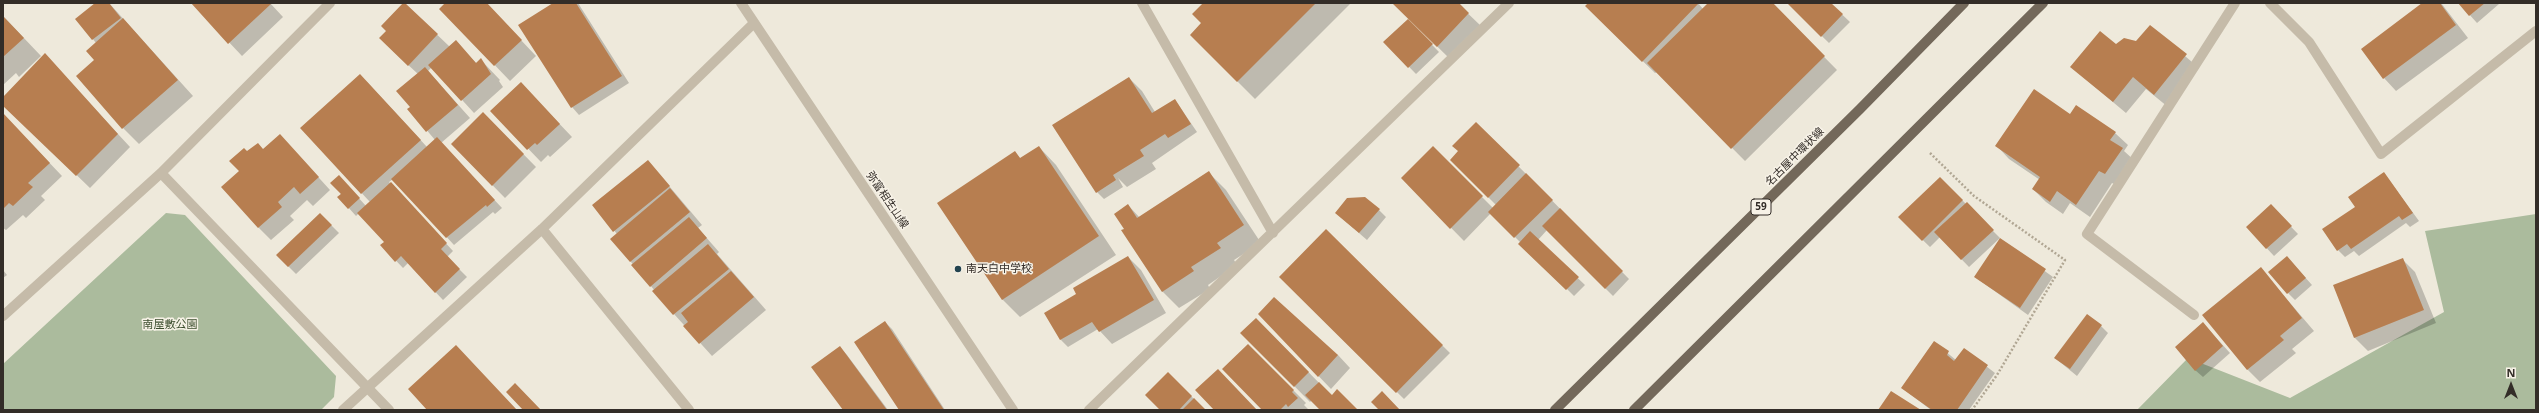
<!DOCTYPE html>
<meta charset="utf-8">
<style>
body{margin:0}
#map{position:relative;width:2539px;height:413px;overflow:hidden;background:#eee9db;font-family:"Open Sans",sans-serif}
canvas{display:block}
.frame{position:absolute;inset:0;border:4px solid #332d28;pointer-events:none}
.north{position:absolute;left:2491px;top:365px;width:40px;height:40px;-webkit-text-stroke:3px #f7f2e7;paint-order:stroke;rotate:0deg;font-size:11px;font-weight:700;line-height:16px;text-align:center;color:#332d28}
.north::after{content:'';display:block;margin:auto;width:14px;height:18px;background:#332d28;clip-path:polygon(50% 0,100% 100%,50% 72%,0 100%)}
</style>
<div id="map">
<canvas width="2539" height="413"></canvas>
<div class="frame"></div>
<div class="north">N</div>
</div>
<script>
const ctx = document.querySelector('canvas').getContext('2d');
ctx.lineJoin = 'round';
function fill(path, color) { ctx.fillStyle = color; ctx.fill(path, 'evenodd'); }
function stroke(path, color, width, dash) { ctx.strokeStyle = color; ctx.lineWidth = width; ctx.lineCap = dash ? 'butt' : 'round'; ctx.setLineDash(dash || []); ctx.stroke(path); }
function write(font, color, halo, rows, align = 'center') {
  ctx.font = font + ' "Open Sans","Noto Sans JP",sans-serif'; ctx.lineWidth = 3; ctx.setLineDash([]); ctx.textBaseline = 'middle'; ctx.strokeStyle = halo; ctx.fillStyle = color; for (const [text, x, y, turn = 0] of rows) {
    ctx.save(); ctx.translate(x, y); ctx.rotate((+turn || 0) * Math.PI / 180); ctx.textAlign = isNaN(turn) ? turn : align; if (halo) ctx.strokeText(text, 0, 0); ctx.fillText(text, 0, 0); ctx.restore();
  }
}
fill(new Path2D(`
 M166,213l19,2 151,161 -2,21 -13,13h-318v-46z
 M2536,214v196h-399l51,-52 102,40 154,-86 -19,-81z`), '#abbb9d');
fill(new Path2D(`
 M97,3h12l84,93 -54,48 -16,-16 -27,-68v-17l-19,-24z
 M192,3h78l13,14 -41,39z
 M404,3l46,44 6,-5 20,21 5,-3 19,20 -1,1 4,6 -29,26 -42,-46 -4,4 42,47 -29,25 61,65 -7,6 -2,-2 -39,33 -61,-66 -4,3 64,69 -6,6 20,20 -24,23 -35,-37 -5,5 -22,-23 4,-3 -26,-29 -3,3 -17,-19 7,-13 20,22 4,-4 -69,-74 66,-46 60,65 8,-7 -26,-31 2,-1 7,-34 -25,-23 -6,-20z
 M447,3h39l50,53 -26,25 -69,-72z
 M555,3h23l51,80 -50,32 -7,-8z
 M1204,3h147l-96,96 -64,-64 12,-12z
 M1393,3h64l24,23 -31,33z
 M1589,3h109l5,6 6,-6h62l66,67 -92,91 -88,-89 -2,1 -69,-67z
 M1788,3h42l20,19 -21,21z
 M2424,3h17l27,35 -72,53 -12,-13z
 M2459,3h39l1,1 -22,19z
 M3,16l38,40 -22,21 -3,-4 -13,12z
 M1408,20l31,32 -23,22 -31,-32z
 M2150,26l49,42 -31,39 -22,-18 -20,24 -55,-46 45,-22 20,-3z
 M45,55l85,92 -40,41 -87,-84v-5z
 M1129,78l13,13 13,21 20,-12 22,32 -45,31 4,6 -29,18 -9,-9 5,9 -19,12 -7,-7z
 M533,96l39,41 -22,20 -2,-2 -7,7 -49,-51z
 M483,113l53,54 -31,31 -53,-54z
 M3,114l59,62 -21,20 4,4 -19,18 -3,-3 -17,15 -3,-2z
 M2070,115l45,18 13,12 -4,6 11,10 -17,25 -6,-3 -22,34 -20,-14 -7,11 -17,-12 -13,-13 7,-9 -31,-21 -12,-13z
 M1476,123l153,156 -16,17 -66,-66 -9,10 47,45 -11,11 -83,-83 -27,28 -62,-63 31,-30 60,60 3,-3 -45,-45 8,-8z
 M280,135l50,55 -17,16 -6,-6 -17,16 4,4 -23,20 -13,-13 -18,-56 7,-18 17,-3z
 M1039,147l17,18 60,90 -96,62 -18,-18 13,-146 6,6z
 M648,161l54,64 -4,3 21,24 -2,2 49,56 -54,46 -38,-42 -62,-75 5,-5 -23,-28z
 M1209,173l17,17 35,53 -27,17 3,5 -29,20 2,4 -31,19 -17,-17 -37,-62 3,-24 12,13z
 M2384,173l35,48 -9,6 -4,-4 -47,33 -5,-5 -9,6 -7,-7 18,-43z
 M1940,178l60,60 -31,29 -29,-30 -10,10 -31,-30z
 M2271,206l27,28 -24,22 -27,-29z
 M1379,210l7,7 -19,23 -23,-20z
 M320,214l19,19 -43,41 -19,-19z
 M1326,231l124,122 -46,46 -124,-122z
 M2000,239l53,38 -25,38 -53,-38z
 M1128,257l13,13 25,43 -54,31 -14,-15 -30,18 -7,-7 -16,-27 35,-14z
 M2287,257l25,28 -17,15 -7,-7z
 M2402,259l13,13 21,51 -68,28 -13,-13 -21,-52z
 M2261,269l53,62 -22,18 4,4 -36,29 -13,-13z
 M3,270l4,5 -4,3z
 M1259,314l79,41 12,13 -19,21z
 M1256,319l76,77 25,14h-35l-10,-10 -2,2 -68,-69z
 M885,322l7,7 53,81h-45z
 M2101,326l7,7 -31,43 -22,-18z
 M2210,331l20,22 -27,24 -8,-7z
 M1934,342l22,18 8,-11 31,24 -26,37h-38l-29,-22z
 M1248,345l58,58 -2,2 5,5h-46z
 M840,347l7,8 41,55h-44z
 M1168,373l37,37h-44z`), '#0003');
fill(new Path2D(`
 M95,3h14l12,15 -29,22 -17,-21z
 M191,3h79l1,1 -43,40z
 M403,3h2l33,31 -30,32 -29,-28 7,-7 -5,-5z
 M445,3h42l35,37 -28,26 -55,-57z
 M553,3h23l46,73 -51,32 -53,-83z
 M1203,3h113l-79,79 -47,-47 11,-12 -9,-9z
 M1392,3h67l10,10 -32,34z
 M1588,3h111l-57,59 -57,-56z
 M1708,3h65l52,53 -94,93 -84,-86z
 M1787,3h44l12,11 -22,23z
 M2422,3h18l16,22 -73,54 -22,-30z
 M2458,3h27l-16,13z
 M3,16l21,22 -21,19z
 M123,18l55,62 -56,49 -46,-53 18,-16 -8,-9z
 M1408,19l25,25 -25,24 -25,-26z
 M2150,25l37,29 -33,41 -21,-18 -20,25 -43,-35 30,-36 16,13 8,-6 12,3z
 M456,40l20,23 5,-5 10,16 -30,27 -33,-36z
 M45,53l73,81 -42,42 -73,-70v-9z
 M425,67l33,38 -32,27 -19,-23 3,-2 -14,-16z
 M360,74l61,66 -60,54 -61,-66z
 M1129,77l23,36 23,-14 16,25 -23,14 -3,-4 -25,16 4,6 -31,19 3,5 -20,13 -44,-68z
 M521,82l39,42 -23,21 -2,-2 -8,7 -37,-39z
 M2034,89l36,25 6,-9 40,27 -6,8 13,8 -18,26 -6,-3 -23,34 -19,-14 -7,11 -18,-13 8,-12 -45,-31z
 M483,112l41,42 -32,32 -41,-42z
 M3,113l47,50 -22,20 5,4 -20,19 -4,-3 -6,6z
 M1476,122l44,43 -32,33 -38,-38 8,-9 -6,-5z
 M280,134l39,43 -19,17 -6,-7 -16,15 4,5 -24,21 -37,-41 18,-16 -10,-10 15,-13 3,3 11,-8 5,6z
 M437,137l58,63 -8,7 -1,-2 -40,33 -55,-59z
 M1039,146l60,90 -97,64 -65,-97 78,-52 5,7z
 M1433,146l50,50 -33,33 -49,-51z
 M648,160l22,26 -57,46 -21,-27z
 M1209,171l35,54 -27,18 4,5 -30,19 3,4 -32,21 -41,-62 3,-1 -10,-15 14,-10 9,14z
 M2384,172l29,41 -11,7 -3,-4 -48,33 -4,-5 -10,7 -15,-22 33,-22 -7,-10z
 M1526,173l27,27 -39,38 -26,-26z
 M339,175l21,23 -12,11 -11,-12 4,-3 -11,-11z
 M1940,177l23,23 -41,41 -24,-24z
 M391,182l56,61 -6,6 19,20 -25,24 -34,-37 -6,6 -15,-17 4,-3 -27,-29z
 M670,188l20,24 -60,50 -20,-23z
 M1365,197l15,12 -21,24 -24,-20 12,-15z
 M1967,202l27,28 -33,30 -27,-28z
 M2271,204l21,22 -26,23 -20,-22z
 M1560,208l63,63 -18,18 -63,-63z
 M320,213l12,12 -44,42 -12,-12z
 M689,217l18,21 -57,49 -19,-22z
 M1326,229l117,116 -47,48 -117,-116z
 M1530,231l49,46 -13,13 -48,-46z
 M2000,238l46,31 -26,39 -46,-31z
 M708,244l21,25 -56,46 -21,-24z
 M1128,256l26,44 -55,32 -7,-10 -32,18 -16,-27 32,-19 -3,-6z
 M2287,256l19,22 -19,16 -19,-22z
 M2403,258l21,52 -70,28 -21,-53z
 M2261,267l41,51 -22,18 4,4 -37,30 -45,-55z
 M731,271l23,26 -55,47 -16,-18 5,-4 -7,-9z
 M1274,297l64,58 -20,22 -60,-63z
 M2087,314l15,11 -32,44 -16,-11z
 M1256,318l53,54 -15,15 -54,-54z
 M885,321l59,89h-45l-45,-68z
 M2203,322l20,24 -28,25 -20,-24z
 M1934,341l15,10 -2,4 7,6 10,-13 24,17 -31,45h-25l-31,-22z
 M1248,344l46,46 -2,2 6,6 -10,9 -2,-3 -6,6h-18l-40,-41z
 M456,345l61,65h-90l-19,-21z
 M840,346l47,64h-44l-32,-43z
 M1218,369l39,41h-43l-19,-20z
 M1168,372l24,24 -13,14h-19l-15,-15z
 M1319,382l13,13 5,-6 21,21h-38l-15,-15z
 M515,383l26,27h-18l-17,-18z
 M1382,391l18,19h-21l-8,-8z
 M1891,391l30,19h-43z
 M1194,398l12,12h-24z`), '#b77e50');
stroke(new Path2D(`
 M1930,153l44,43 91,64 -68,115 -25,35`), '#b0a693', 2.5, [2, 2]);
stroke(new Path2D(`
 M741,3l272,407
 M1142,3l131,230
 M2270,3l39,39 72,112 155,-123
 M161,173l228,237
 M542,229l147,181
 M2194,315l-107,-81 148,-231
 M3,316l158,-143 169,-170
 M343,410l199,-181 212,-206
 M1089,410l420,-407`), '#c5bba9', 10);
stroke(new Path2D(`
 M1555,410l305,-301 104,-106
 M1634,410l409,-407`), '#73685a', 10);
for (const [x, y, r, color] of [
 [958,269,4,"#22434f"]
]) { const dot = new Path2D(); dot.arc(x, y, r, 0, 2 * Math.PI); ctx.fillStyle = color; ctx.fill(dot); stroke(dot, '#f7f2e7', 1.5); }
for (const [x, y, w] of [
 [1761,207,20]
]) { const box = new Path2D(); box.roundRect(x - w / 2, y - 8, w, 16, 3); ctx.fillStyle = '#f7f2e7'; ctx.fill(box); stroke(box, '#332d28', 1); }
write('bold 10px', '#332d28', null, [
 ["59",1761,207]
]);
write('11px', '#332d28', '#f7f2e7', [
 ["名古屋中環状線",1795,157,-45],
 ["弥富相生山線",887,200,56]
]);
write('11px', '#332d28', '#f7f2e7', [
 ["南天白中学校",966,269]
], 'left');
write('11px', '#3c4e2e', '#f7f2e7', [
 ["南屋敷公園",170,325]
]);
</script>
